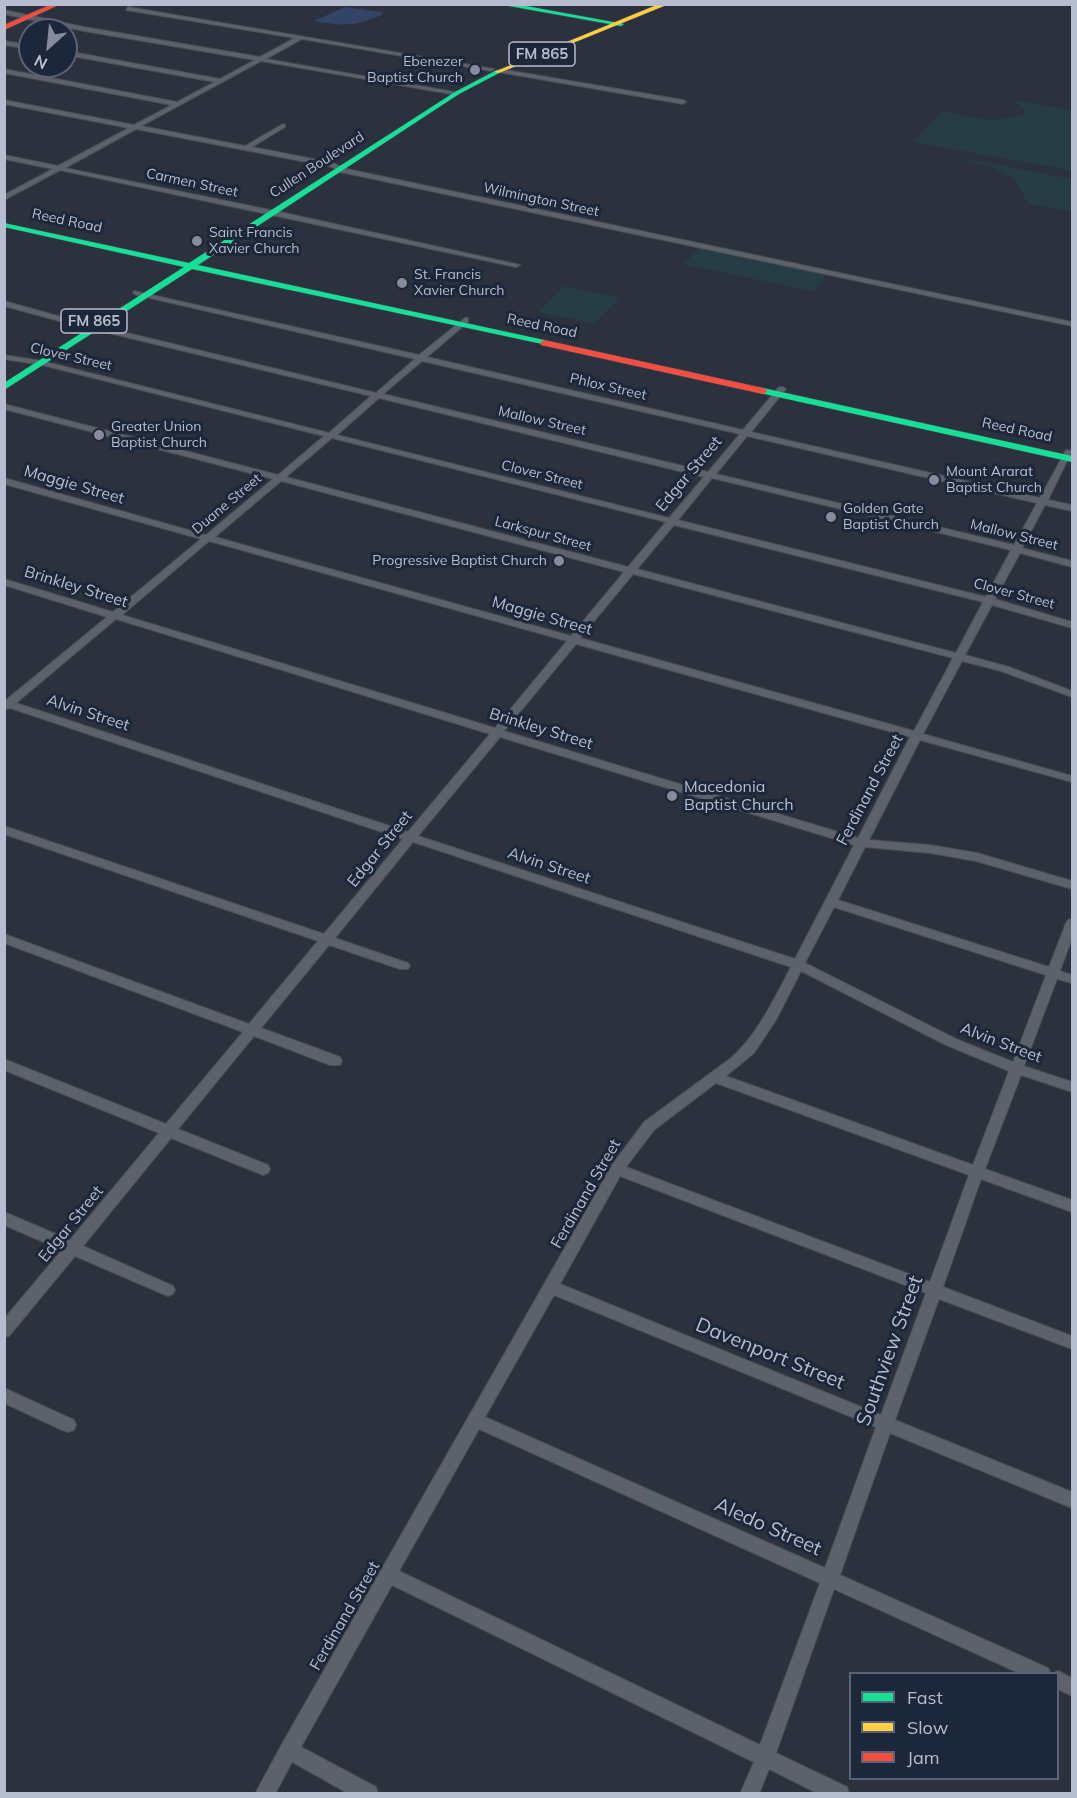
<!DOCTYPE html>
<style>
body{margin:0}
#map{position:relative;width:1077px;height:1798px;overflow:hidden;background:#2c323d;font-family:Mulish,sans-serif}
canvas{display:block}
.frame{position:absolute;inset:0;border:6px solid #b6bdce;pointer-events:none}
.legend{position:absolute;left:849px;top:1672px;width:210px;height:108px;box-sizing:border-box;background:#1d273a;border:2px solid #5a6375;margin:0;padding:8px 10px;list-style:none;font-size:18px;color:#b6bdce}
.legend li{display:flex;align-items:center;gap:12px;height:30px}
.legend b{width:30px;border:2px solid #5a6375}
.north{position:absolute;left:18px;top:18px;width:60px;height:60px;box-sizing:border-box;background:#1d273a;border:2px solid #5a6375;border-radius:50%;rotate:207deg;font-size:16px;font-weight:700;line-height:24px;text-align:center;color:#b6bdce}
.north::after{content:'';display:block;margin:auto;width:21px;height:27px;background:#868c9b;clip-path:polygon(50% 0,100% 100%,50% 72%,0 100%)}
</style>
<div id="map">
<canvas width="1077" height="1798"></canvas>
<div class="frame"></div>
<ul class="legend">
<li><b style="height:8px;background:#16e098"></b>Fast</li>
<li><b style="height:8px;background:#ffcf43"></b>Slow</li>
<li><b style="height:8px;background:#f24e42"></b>Jam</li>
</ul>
<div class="north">N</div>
</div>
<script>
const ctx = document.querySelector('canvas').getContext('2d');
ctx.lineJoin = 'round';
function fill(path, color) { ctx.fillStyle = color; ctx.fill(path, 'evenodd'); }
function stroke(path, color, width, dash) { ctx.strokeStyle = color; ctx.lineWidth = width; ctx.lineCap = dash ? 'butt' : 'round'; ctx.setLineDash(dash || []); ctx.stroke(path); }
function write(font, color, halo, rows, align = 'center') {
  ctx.font = font + ' Mulish,sans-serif'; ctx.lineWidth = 6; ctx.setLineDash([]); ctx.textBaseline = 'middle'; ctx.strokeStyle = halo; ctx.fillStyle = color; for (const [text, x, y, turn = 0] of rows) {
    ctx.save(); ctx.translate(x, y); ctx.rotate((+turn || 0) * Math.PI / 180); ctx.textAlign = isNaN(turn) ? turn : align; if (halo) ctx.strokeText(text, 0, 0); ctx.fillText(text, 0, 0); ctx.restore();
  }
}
fill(new Path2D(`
 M1016,101l56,9v60l-159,-28 30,-32c28,9 56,15 83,3z
 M971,160l101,19v32l-44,-7 -13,-25 -25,-13 -22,-4z
 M701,247l127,27 -15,17 -130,-27z
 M564,286l56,12 -26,25 -56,-11z`), '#273d45');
fill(new Path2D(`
 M345,7l37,5 1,2c-27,13 -40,12 -69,7z`), '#334468');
const street = new Path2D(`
 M128,7l366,62 -3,2 -189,-32 -36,20 194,34 -3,2 -196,-34 -120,65 104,20 38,-22 2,1v2l-33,20 82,16 8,5 730,154v4l-732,-154 -8,-5 -196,-38 -71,39 220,45 235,52 -4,2 -456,-97 -56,30v-5l49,-26 -49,-10v-4l54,11 71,-38 -125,-24v-4l130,25 38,-20 -168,-32v-4l173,33 38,-20 -149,-27v-4l154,28 35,-19 -171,-29 -80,-17v-4l80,17 176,30 35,-19 -169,-28z
 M4,41l26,4v4l-26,-4z
 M500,69l183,31 3,2 -3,2 -185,-32z
 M134,291l285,64 46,-37h3v4l-41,35 316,73 36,-43h3l4,2 -35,43 289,66 26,-48 6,1 -24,49 24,5v6l-27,-6 -23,43 50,13v6l-52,-14 -25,46 77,23v6l-80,-23 -27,50 44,12 63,24v6l-71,-26 -39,-10 -39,73 149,42v6l-152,-42 -51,100 61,5 47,8 95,28v8l-96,-28 -46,-8 -65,-6 -27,53 211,67 17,-44 2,-3 4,-1v19l-12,33 12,4v8l-15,-4 -33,87 48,16v10l-51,-17 -36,94 87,31v12l-91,-33 -38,108 129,49v13l-133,-50 -44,121 177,72v16l-182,-75 -50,142 208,93 3,6h-30l-187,-85 -58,164 71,34 2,7h-30l-50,-25 -10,25h-19l14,-32 -362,-177 -91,162 75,40 2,7h-29l-57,-32 -17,32h-20l27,-50 330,-579 32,-43 87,-64c27,-24 43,-59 60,-91l-378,-125 -78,96 73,25 2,3 -2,3h-8l-71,-24 -68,83 79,29 2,4 -2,4h-10l-76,-29 -76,93 90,36 2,4 -2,4 -5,2 -5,-2 -87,-35 -88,108 90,40 2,4 -2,4 -5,2 -5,-2 -88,-38 -66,80 -5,1v-18l58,-69 -58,-25v-13l66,28 89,-107 -155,-63v-11l162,65 77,-92 -239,-89v-9l245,90 69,-83 -314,-107v-8l320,108 79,-95 -393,-131 -6,2v-10h2l101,-83 -103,-32v-6l109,33 88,-73 -197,-55v-6l202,57 67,-56 -269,-70v-5l274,71 46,-39 -282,-71 -38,-6v-4l38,6 287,72 42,-37 -308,-74 -59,-16v-5l61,17 311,75 39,-34 -278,-64 -4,-2zM422,361l318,73 -32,38 -325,-78zM379,398l325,79 -35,41 -332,-83zM747,436l290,67 -23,42 -298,-71zM332,438l334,84 -38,45 -342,-90zM712,478l299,72 -25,47 -308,-77zM281,481l343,91 -53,64 -356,-99zM674,525l309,77 -27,51 -319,-84zM209,541l358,100 -72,87 -373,-113zM633,574l320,84 -39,73 -334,-93zM116,619l374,115 -82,98 -392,-129zM576,644l334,93 -52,101 -354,-107zM500,737l354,108 -59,114 -377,-123zM834,907l212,68 -33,87 -57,-23 -151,-76zM801,971l145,74 63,26 -36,94 -247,-89 28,-23 22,-33zM716,1083l253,92 -39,107 -304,-115 28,-37zM620,1176l306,117 -45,122 -321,-131zM554,1295l322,132 -51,141 -340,-151zM479,1429l341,154 -60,162 -361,-174z
 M4,1388l70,32 2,5 -2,5 -6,2 -6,-2 -58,-27z
 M1058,1671l14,7v18l-14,-7v-15h-6z`);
const fast = new Path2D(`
 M498,4h17l109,20 -3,2z
 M497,70l2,3 -40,21 -261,171 346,75 4,3 -1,2 -355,-76 -188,121v-7l180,-116 -180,-40v-4l185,40 266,-171z
 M763,388l309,68v6l-312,-69v-4z`);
const slow = new Path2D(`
 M659,4h10l-170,69 -5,-1z`);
const jam = new Path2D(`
 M52,4h9l-57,26v-5z
 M544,340l219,48 5,3 -5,3 -222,-49 -1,-2z`);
stroke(street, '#494d56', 2);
stroke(fast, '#494d56', 1);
stroke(slow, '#494d56', 1);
stroke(jam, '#494d56', 1);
fill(street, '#5d616a');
fill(fast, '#16e098');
fill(slow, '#ffcf43');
fill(jam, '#f24e42');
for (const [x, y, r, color] of [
 [475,70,6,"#868c9b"],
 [197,241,6,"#868c9b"],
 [402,283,6,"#868c9b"],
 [99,435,6,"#868c9b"],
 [934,480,6,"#868c9b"],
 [831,517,6,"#868c9b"],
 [559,561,6,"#868c9b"],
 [672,796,6,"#868c9b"]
]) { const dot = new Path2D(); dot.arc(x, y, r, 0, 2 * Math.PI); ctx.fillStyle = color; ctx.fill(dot); stroke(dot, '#1d273a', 2); }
write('14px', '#b6bdce', '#1d273a', [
 ["Ebenezer",463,62,"right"],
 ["Baptist Church",463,78,"right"],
 ["Saint Francis",209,233],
 ["Xavier Church",209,249],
 ["St. Francis",414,275],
 ["Xavier Church",414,291],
 ["Greater Union",111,427],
 ["Baptist Church",111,443],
 ["Mount Ararat",946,472],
 ["Baptist Church",946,488],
 ["Golden Gate",843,509],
 ["Baptist Church",843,525],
 ["Progressive Baptist Church",547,561,"right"]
], 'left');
write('14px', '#b6bdce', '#1d273a', [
 ["Cullen Boulevard",317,165,-33],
 ["Carmen Street",192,183,12],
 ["Wilmington Street",541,200,12],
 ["Reed Road",67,221,12],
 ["Reed Road",542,326,12],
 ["Clover Street",71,357,13],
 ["Phlox Street",608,387,13],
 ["Mallow Street",542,421,13],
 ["Reed Road",1017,430,12],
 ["Clover Street",542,475,14],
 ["Duane Street",227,504,-40],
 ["Larkspur Street",543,534,15],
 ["Mallow Street",1014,535,14],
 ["Clover Street",1014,594,15]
]);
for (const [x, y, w] of [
 [542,54,66],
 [94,321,66]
]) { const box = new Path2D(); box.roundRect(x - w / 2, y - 12, w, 24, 4.5); ctx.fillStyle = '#1d273a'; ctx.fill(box); stroke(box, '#b6bdce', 1.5); }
write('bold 15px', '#b6bdce', null, [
 ["FM 865",542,54],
 ["FM 865",94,321]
]);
write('16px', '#b6bdce', '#1d273a', [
 ["Edgar Street",689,474,-50],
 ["Maggie Street",74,485,16],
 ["Brinkley Street",76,587,17],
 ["Maggie Street",542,616,16],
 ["Alvin Street",88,713,18],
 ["Brinkley Street",541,729,17],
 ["Ferdinand Street",870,790,-62],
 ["Edgar Street",380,849,-51],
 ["Alvin Street",549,866,18],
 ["Alvin Street",1001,1043,21],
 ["Ferdinand Street",586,1194,-60],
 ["Edgar Street",71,1224,-51],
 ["Ferdinand Street",345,1616,-60]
]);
write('16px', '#b6bdce', '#1d273a', [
 ["Macedonia",684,787],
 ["Baptist Church",684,805]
], 'left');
write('20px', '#b6bdce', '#1d273a', [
 ["Southview Street",890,1351,-70],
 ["Davenport Street",770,1354,22],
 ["Aledo Street",768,1527,24]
]);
</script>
